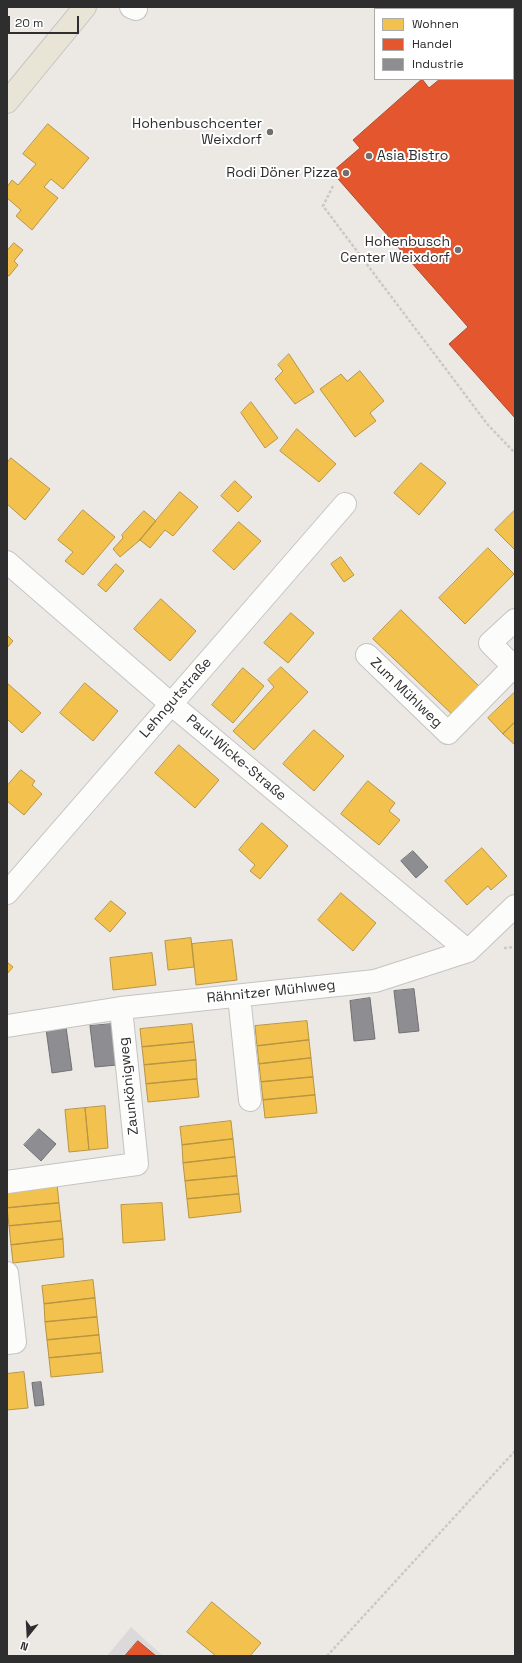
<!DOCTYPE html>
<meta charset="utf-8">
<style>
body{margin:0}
#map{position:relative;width:522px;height:1663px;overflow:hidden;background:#ece8e4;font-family:"Space Grotesk",sans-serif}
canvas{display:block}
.frame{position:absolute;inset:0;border:8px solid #2e2e2e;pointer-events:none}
.legend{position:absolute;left:374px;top:8px;width:140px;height:72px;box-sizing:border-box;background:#fff;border:1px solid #ababab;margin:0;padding:5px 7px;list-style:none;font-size:12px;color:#2e2e2e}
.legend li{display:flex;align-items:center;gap:8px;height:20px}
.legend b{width:20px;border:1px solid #ababab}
.north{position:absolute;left:8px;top:1615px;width:40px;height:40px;-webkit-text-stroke:3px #fff;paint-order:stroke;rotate:198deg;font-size:11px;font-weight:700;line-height:16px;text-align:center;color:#2e2e2e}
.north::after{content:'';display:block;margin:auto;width:14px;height:18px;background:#2e2e2e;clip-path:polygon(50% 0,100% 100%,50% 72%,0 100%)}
.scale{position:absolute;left:8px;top:16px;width:71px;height:18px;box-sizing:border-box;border:2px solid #2e2e2e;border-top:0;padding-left:5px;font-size:12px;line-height:14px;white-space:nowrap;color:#2e2e2e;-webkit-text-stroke:3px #fff;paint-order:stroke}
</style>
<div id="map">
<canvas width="522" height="1663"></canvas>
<div class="frame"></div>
<ul class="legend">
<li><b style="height:11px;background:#f2c14e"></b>Wohnen</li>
<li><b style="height:11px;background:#e4572e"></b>Handel</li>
<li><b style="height:11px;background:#8d8d92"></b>Industrie</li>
</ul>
<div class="north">N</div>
<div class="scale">20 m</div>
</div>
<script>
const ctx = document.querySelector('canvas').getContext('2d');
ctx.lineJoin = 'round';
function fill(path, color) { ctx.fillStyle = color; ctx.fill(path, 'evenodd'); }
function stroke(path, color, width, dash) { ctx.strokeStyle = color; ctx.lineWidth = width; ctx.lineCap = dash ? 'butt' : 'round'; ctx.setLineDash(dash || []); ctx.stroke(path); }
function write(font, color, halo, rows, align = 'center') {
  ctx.font = font + ' "Space Grotesk",sans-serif'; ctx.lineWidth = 4; ctx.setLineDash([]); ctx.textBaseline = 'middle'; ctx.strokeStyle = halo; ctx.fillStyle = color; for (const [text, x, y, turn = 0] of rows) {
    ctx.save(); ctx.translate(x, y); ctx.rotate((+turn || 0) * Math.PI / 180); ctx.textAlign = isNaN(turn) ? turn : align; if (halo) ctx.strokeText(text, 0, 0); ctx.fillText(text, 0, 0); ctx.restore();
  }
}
fill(new Path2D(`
 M131,1627l32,29h-56z`), '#dcd9db');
const homes = new Path2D(`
 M48,124l41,34 -26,31 -12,-10 -7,8 14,11 -26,32 -16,-14 5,-6 -14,-12v-11l5,-7 6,5 18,-21 -13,-10z
 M14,243l9,7 -9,11 4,4 -9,11 -2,-1v-24z
 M289,354l25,38 -19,12 -20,-25 8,-8 -5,-6z
 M360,371l24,30 -14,12 6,8 -21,16 -35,-48 21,-15 6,7z
 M251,402l27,36 -13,10 -24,-35z
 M297,429l39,35 -17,18 -39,-31z
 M11,458l39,31 -25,31 -18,-16v-41z
 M421,463l25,20 -27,32 -25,-22z
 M235,481l17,16 -14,15 -17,-16z
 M180,492l18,15 -25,29 -8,-6 -15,18 -10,-8z
 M83,510l32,27 -32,38 -18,-14 8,-9 -15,-12z
 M515,510v40l-20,-20z
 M144,511l12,10 -16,19 -20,17 -7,-8 10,-11 -1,-3z
 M239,522l22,19 -27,29 -21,-19z
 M488,548l26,26 -49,50 -26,-26z
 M341,557l13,18 -10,7 -13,-18z
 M116,564l8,7 -18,21 -8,-7z
 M161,599l35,32 -26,30 -36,-32z
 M401,610l81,79 -27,28 -82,-78z
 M291,613l23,20 -26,30 -24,-20z
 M7,635l6,6 -6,7z
 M281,667l27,25 -54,58 -21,-19 41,-44 -6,-7z
 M243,668l21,18 -31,37 -21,-18z
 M7,683l34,30 -19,20 -15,-14z
 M85,683l33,28 -25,30 -33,-28z
 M515,692v30l-12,12 -15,-16z
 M515,722v23l-12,-11z
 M314,730l30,26 -30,35 -31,-27z
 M179,745l40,35 -24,28 -40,-35z
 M21,770l14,11 -3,4 10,9 -18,21 -17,-14v-15z
 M368,781l27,22 -6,8 11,9 -21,25 -38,-31z
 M262,823l26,23 -28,33 -10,-8 5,-6 -16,-15z
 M482,848l25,28 -16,14 -3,-4 -21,19 -22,-24z
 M341,893l35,30 -23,28 -35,-31z
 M111,901l15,12 -16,19 -15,-13z
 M191,938l3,29 -26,3 -3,-29z
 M232,940l5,40 -41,5 -4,-41z
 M152,953l4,32 -43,5 -3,-32z
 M7,962l6,5 -6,7z
 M307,1021l2,19 -52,6 -2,-20z
 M192,1024l2,18 -52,5 -2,-18z
 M309,1040l2,18 -52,6 -2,-18z
 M194,1042l2,18 -52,5 -2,-18z
 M311,1058l2,19 -52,5 -2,-18z
 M196,1060l1,19 -51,5 -2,-19z
 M313,1077l2,18 -52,5 -2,-18z
 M197,1079l2,18 -51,5 -2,-18z
 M315,1095l2,18 -52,5 -2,-18z
 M105,1106l3,42 -19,2 -4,-42z
 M85,1108l4,42 -20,2 -4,-42z
 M231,1121l2,18 -51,6 -2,-18z
 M233,1139l2,18 -52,6 -1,-18z
 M235,1157l2,19 -52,5 -2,-18z
 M237,1176l2,18 -52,5 -2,-18z
 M57,1184l2,19 -52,5v-18z
 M239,1194l2,18 -52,6 -2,-19z
 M59,1203l2,18 -52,5 -2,-18z
 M162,1203l3,37 -42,3 -2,-38z
 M61,1221l2,18 -52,6 -2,-19z
 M63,1239l1,18 -51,6 -2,-18z
 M93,1280l2,18 -51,6 -2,-18z
 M95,1298l2,19 -52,5 -1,-18z
 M97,1317l2,18 -52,5 -2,-18z
 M99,1335l2,18 -52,5 -2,-18z
 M101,1353l2,19 -52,5 -2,-19z
 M24,1372l4,36 -21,2v-36z
 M212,1602l49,41 -11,13h-34l-29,-24z`);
fill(homes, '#f2c14e');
stroke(homes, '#b79544', 1);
const shops = new Path2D(`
 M505,7h10v411l-66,-74 19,-17 -136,-155 28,-24 -7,-8 69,-61 7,9 11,-9h73v-70h-10z
 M138,1641l18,15h-31z`);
fill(shops, '#e4572e');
stroke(shops, '#ad4b2e', 1);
const industry = new Path2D(`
 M413,851l15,16 -12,11 -15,-17z
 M414,989l5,42 -20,2 -5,-42z
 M370,998l5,41 -21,2 -4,-40z
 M112,1024l5,41 -22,2 -5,-41z
 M66,1027l6,43 -20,3 -6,-44z
 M39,1129l17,15 -15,17 -17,-16z
 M41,1382l3,23 -9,1 -3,-23z`);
fill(industry, '#8d8d92');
stroke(industry, '#707074', 1);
const minor = new Path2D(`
 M131,7l5,2
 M7,562l164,142 297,247
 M515,620l-25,23 25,25
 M367,655l81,78 67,-68
 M7,893l338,-389
 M239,996l11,104
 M7,1026l114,-18 254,-27 93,-30 47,-45
 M7,1182l130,-18 -16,-156
 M7,1273l8,69 -8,1`);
const major = new Path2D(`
 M7,102l78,-95`);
stroke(minor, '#c5c4c5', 24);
stroke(major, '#c6c5c4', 24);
stroke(new Path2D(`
 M333,186l-10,20 165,219 27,28
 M504,948l11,-1
 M327,1656l188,-205`), '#c9c9c8', 2.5, [3, 2]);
stroke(minor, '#fcfcfb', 22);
stroke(major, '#e8e4d6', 22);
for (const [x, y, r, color] of [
 [270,132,4,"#706f6e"],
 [369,156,4,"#706f6e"],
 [346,173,4,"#706f6e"],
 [458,250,4,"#706f6e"]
]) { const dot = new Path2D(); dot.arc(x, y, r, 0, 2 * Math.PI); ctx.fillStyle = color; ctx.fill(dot); stroke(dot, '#fff', 1.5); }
write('14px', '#2e2e2e', '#fff', [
 ["Hohenbuschcenter",262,124],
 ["Weixdorf",262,140],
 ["Asia Bistro",377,156,"left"],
 ["Rodi Döner Pizza",338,173],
 ["Hohenbusch",450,242],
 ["Center Weixdorf",450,258]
], 'right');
write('14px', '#2e2e2e', '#fff', [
 ["Zum Mühlweg",406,693,44],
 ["Lehngutstraße",176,698,-49],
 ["Paul-Wicke-Straße",236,758,40],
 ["Rähnitzer Mühlweg",271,992,-6],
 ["Zaunkönigweg",129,1086,-96]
]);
</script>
